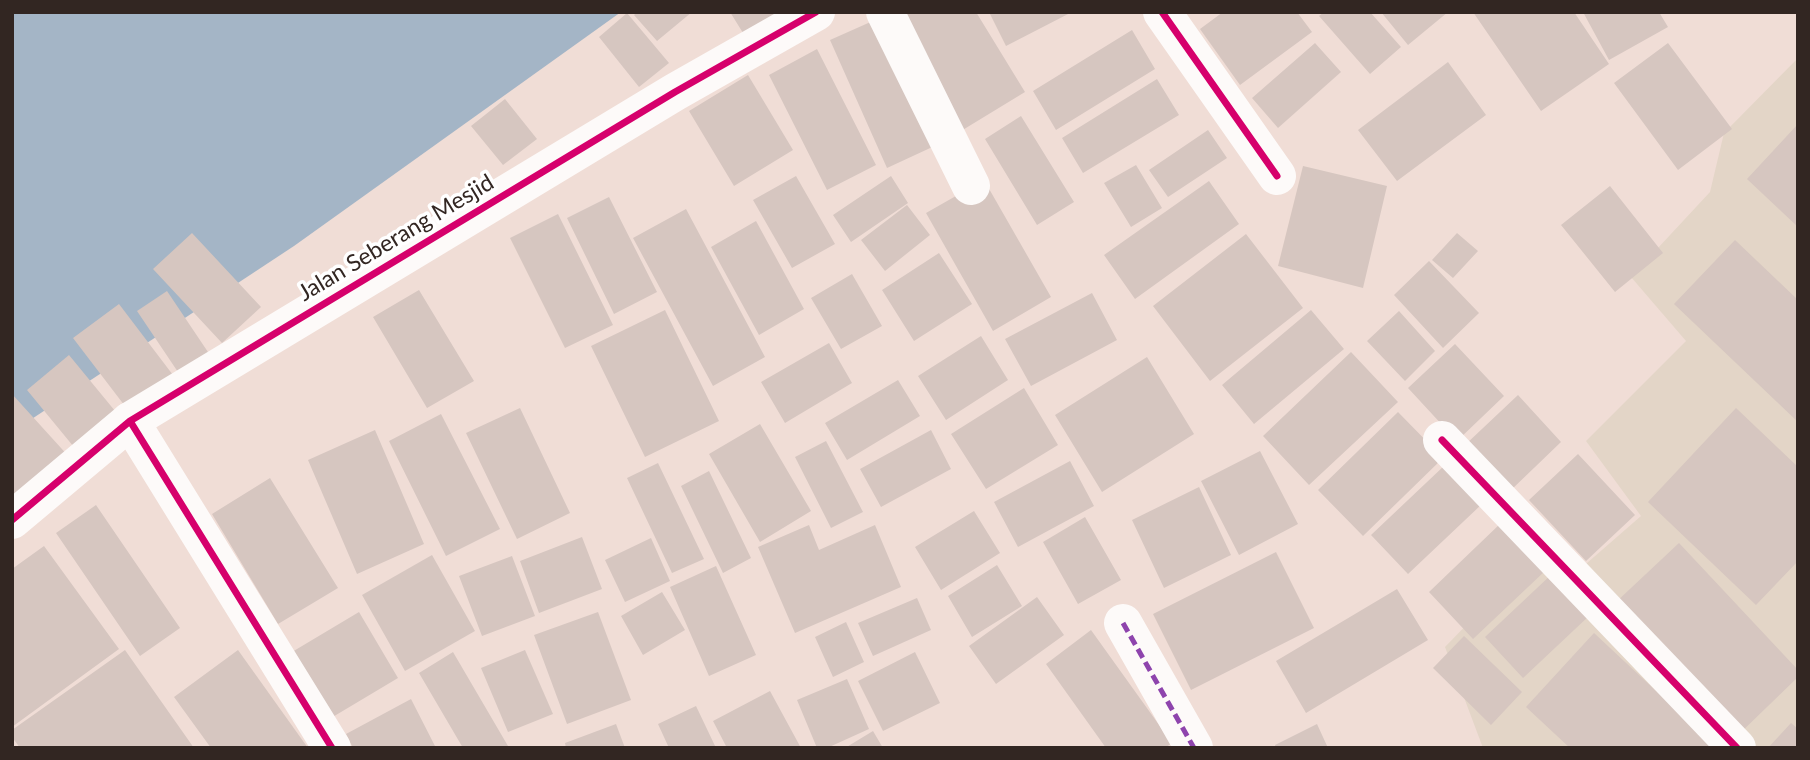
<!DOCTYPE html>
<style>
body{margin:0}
#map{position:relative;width:1810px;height:760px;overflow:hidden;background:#f0ddd6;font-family:Lato,sans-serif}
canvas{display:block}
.frame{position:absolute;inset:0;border:14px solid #322622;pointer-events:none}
</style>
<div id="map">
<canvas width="1810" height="760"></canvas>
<div class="frame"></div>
</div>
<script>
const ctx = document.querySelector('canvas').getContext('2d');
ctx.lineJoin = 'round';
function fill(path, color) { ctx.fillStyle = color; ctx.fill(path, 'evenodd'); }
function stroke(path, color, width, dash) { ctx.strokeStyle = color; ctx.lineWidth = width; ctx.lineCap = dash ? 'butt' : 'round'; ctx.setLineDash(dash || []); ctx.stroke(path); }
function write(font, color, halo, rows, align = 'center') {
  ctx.font = font + ' Lato,sans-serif'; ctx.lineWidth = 7; ctx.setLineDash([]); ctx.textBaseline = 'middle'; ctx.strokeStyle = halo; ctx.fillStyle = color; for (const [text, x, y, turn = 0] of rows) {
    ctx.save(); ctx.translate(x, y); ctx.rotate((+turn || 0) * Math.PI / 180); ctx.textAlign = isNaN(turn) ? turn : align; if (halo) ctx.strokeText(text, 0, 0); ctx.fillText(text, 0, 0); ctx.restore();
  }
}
fill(new Path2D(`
 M1798,58v690h-315l-38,-101 99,-102 35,25 62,-54 -55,-75 100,-100 -55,-64 79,-85 14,-59z`), '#e3d5c7');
fill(new Path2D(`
 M12,12h609l-327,234 -282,186z`), '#a4b5c6');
fill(new Path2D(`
 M637,12h55l-35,29 -23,-26z
 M730,12h62l-44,29z
 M889,12h87l49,80 -64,39z
 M989,12h83l-66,34z
 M1223,12h74l15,20 -72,53 -40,-56z
 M1324,12h46l31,35 -31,27 -51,-58z
 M1381,12h67l-40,33z
 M1473,12h101l35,52 -68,47z
 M1583,12h76l9,15 -59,33z
 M627,13l42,50 -30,24 -40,-50z
 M884,16l57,127 -54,25 -57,-128z
 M1132,30l23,39 -99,61 -23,-39z
 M1315,43l26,29 -63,56 -26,-30z
 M1668,43l64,86 -54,41 -64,-87z
 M817,49l59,116 -49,25 -58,-115z
 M1448,62l38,53 -89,66 -39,-51z
 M748,75l45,75 -59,36 -45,-75z
 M1157,79l22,36 -96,58 -21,-35z
 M505,99l32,40 -34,26 -32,-39z
 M1021,116l53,86 -37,23 -52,-86z
 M1798,124v103l-51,-48z
 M1208,130l19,28 -59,39 -19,-27z
 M1136,165l26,43 -31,19 -27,-44z
 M1303,166l84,20 -24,102 -85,-22z
 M796,176l39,68 -43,24 -39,-68z
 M891,176l17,27 -57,39 -18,-27z
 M984,180l67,117 -58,34 -67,-118z
 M1209,181l30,43 -104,75 -31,-44z
 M1610,186l53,67 -48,39 -54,-67z
 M609,197l48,95 -43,22 -47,-96z
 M907,205l23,30 -45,36 -24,-31z
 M686,209l79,148 -52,29 -80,-148z
 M558,214l55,111 -48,23 -55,-110z
 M756,221l48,88 -45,26 -48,-88z
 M192,233l69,74 -39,36 -69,-74z
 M1457,233l21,18 -25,27 -21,-18z
 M1246,234l57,74 -93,73 -57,-75z
 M1735,240l63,60v122l-124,-118z
 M939,253l33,51 -58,37 -32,-51z
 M1429,261l50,52 -36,35 -49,-53z
 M852,274l30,52 -41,23 -30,-51z
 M419,290l55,91 -47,27 -54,-91z
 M167,291l45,67 -30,20 -45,-67z
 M1092,293l25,47 -86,46 -26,-47z
 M119,304l57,75 -45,35 -58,-76z
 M665,310l54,111 -74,36 -54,-111z
 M1311,310l33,39 -90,75 -32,-39z
 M1399,311l36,40 -30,30 -38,-40z
 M981,336l27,44 -62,40 -28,-44z
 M829,343l23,40 -67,40 -24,-41z
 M1455,344l49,52 -47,45 -49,-53z
 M1351,352l47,50 -89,83 -46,-49z
 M69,355l51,62 -42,35 -51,-62z
 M1147,357l47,77 -92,58 -47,-77z
 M898,380l22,36 -73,44 -22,-37z
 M1024,388l34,57 -72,44 -35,-55z
 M12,394l59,65 -59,53z
 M1518,395l43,47 -52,50 -44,-47z
 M520,408l50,105 -53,26 -51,-106z
 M1736,408l62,59v94l-42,44 -108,-103z
 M1398,412l45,46 -80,78 -45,-46z
 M441,414l59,115 -54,27 -57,-115z
 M760,424l51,87 -51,31 -51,-88z
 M375,430l49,114 -67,30 -49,-114z
 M931,430l20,39 -70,38 -21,-38z
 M826,441l37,71 -32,16 -36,-71z
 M1260,451l38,73 -59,31 -38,-74z
 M1578,454l57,61 -49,46 -57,-61z
 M1070,461l24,45 -76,41 -24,-45z
 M658,463l46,96 -32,14 -45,-95z
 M1445,465l37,39 -74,70 -37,-39z
 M709,471l42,87 -28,15 -42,-87z
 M270,478l68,110 -60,36 -66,-110z
 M1199,487l32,68 -67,33 -32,-68z
 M96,505l84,123 -40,28 -84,-123z
 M974,511l26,42 -59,37 -26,-43z
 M1085,517l36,63 -43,24 -35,-62z
 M1502,522l44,48 -73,69 -44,-47z
 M809,525l10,25 56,-25 26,62 -106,46 -37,-86z
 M582,537l20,52 -63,24 -19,-52z
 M651,538l19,43 -45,21 -20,-42z
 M1679,543l119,127v7l-61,59 -123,-132z
 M44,546l75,103 -107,78v-158z
 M1276,552l38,76 -123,62 -38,-76z
 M432,555l43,76 -70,40 -43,-76z
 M512,556l23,60 -53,20 -23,-60z
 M997,565l25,41 -50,31 -24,-41z
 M716,566l40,89 -47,21 -39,-89z
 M1552,574l38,41 -67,63 -38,-41z
 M1397,589l31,51 -122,73 -30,-52z
 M662,592l23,38 -42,25 -22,-39z
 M1037,597l27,38 -68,49 -27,-38z
 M917,598l14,32 -58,26 -15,-33z
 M359,612l39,66 -67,40 -39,-66z
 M598,612l33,88 -64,24 -33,-89z
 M846,622l18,40 -31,15 -18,-40z
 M1091,630l81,113 -7,5h-59l-60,-84z
 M1594,633l123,115h-147l-44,-41z
 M1464,636l58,56 -31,33 -58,-57z
 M125,650l69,98h-174l-8,-11v-7z
 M238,650l70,98h-97l-37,-51z
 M525,650l28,64 -45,18 -27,-64z
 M453,652l55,94 -3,2h-42l-44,-75z
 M915,652l25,51 -57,28 -25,-50z
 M847,679l22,50 -42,19h-10l-20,-48z
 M770,691l31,57h-74l-14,-27z
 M411,699l25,49h-83l-7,-14z
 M696,706l20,42h-47l-11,-24z
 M1791,723l7,6v19h-30z
 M616,724l9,24h-59l-1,-5z
 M1317,724l11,24h-52l-1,-3z
 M873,731l10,17h-38z`), '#d6c6c0');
stroke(new Path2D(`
 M885,12l86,174
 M1162,12l115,164
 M130,421l202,327
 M1442,440l295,308
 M1123,623l71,125`), '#fdfaf9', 38);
stroke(new Path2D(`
 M12,520l118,-99 545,-329 141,-80`), '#fdfaf9', 38);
stroke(new Path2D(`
 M1123,623l71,125`), '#8e44ad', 5, [10, 5]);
stroke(new Path2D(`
 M1162,12l115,164
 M130,421l202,327
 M1442,440l295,308
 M12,520l118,-99 545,-329 141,-80`), '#d6006c', 7);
write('23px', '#322622', '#fff', [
 ["Jalan Seberang Mesjid",396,238,-31]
]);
</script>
